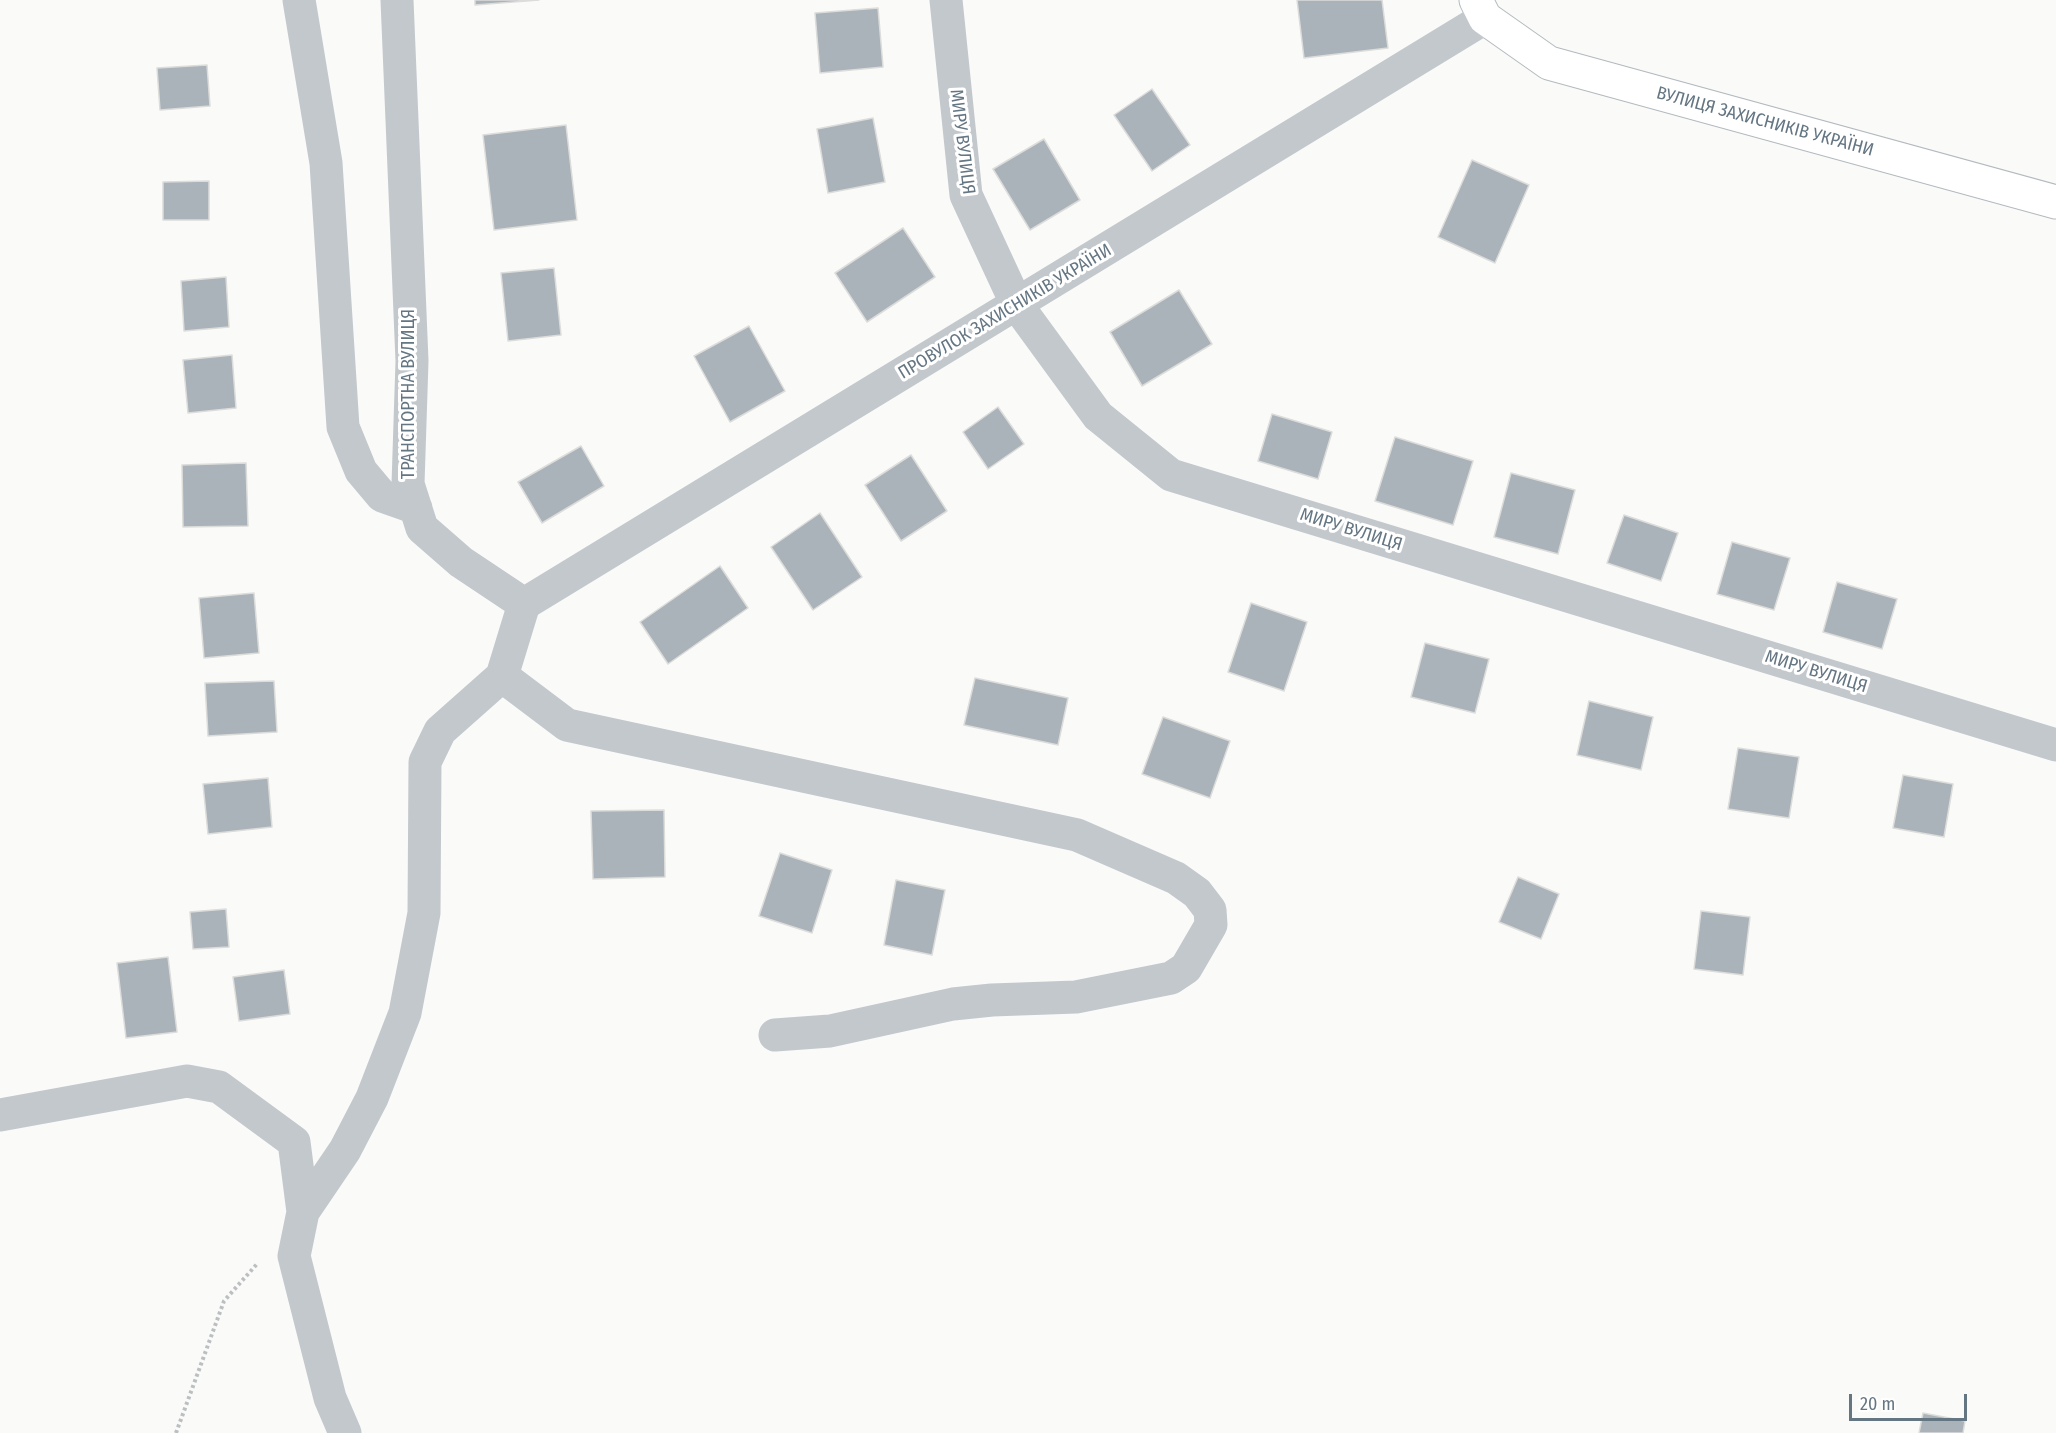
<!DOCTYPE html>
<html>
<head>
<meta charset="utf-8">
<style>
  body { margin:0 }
  #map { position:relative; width:2056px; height:1433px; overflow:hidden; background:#fafaf8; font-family:"Fira Sans Condensed",sans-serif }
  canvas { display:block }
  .scale { position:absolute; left:1849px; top:1394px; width:118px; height:27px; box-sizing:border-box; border:3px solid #657683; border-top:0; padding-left:8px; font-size:18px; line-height:21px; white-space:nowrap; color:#657683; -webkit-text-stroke:4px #fff; paint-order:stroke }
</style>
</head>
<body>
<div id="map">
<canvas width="2056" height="1433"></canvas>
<div class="scale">20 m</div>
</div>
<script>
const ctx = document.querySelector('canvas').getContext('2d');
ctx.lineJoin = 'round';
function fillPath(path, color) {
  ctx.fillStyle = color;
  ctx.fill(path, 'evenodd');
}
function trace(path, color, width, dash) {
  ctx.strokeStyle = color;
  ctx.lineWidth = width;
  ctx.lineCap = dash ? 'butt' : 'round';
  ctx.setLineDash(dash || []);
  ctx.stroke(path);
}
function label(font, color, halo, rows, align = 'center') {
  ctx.font = font + ' "Fira Sans Condensed",sans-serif';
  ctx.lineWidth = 6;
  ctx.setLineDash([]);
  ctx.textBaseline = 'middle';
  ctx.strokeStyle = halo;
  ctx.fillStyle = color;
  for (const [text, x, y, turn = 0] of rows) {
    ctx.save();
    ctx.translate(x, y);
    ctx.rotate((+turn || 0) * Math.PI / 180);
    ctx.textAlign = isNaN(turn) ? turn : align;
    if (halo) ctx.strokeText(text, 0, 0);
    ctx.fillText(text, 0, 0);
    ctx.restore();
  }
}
const building = new Path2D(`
  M475 0H539L475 5Z
  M1297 0H1382L1388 48 1304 58Z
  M878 8 883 67 820 73 815 13Z
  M207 65 210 106 160 110 157 68Z
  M1152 89 1190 145 1152 171 1114 115Z
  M873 118 885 182 828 193 817 129Z
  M566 125 577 220 494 230 483 135Z
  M1044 139 1080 200 1030 230 993 169Z
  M1472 160 1529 185 1495 263 1438 237Z
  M209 181V220H163V182Z
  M903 228 935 277 867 322 835 273Z
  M554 268 561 335 508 341 501 273Z
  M226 277 229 327 184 331 181 281Z
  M1179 290 1212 344 1142 386 1110 332Z
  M749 326 785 391 730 422 694 356Z
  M232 355 236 408 188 413 183 360Z
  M998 407 1024 444 988 469 963 432Z
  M1272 414 1332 432 1318 479 1258 461Z
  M1395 437 1473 461 1453 525 1375 501Z
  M581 446 604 486 542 523 518 482Z
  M911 455 947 511 901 541 865 485Z
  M246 463 248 526 183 527 182 465Z
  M1511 473 1575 490 1558 554 1494 537Z
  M820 513 862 577 813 610 771 547Z
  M1624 515 1678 533 1661 581 1607 563Z
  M1732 542 1790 558 1774 610 1717 594Z
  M720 566 748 608 668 664 640 622Z
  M1837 582 1897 599 1882 649 1823 632Z
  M254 593 259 653 204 658 199 598Z
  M1251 603 1307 622 1284 691 1228 672Z
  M1425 643 1489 659 1475 713 1411 697Z
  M975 678 1068 698 1058 745 964 725Z
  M274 681 277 732 208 736 205 683Z
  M1589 701 1653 717 1641 770 1577 755Z
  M1163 717 1230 741 1210 798 1142 774Z
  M1738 748 1799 757 1789 818 1728 809Z
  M1903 775 1953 784 1944 837 1893 828Z
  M268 778 272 827 208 834 203 784Z
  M664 810 665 877 593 879 591 811Z
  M780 853 832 870 812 933 759 916Z
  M1518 877 1559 894 1541 939 1499 922Z
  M896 880 945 890 932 955 884 945Z
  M226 909 229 947 193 949 190 912Z
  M1701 911 1750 917 1743 975 1694 969Z
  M168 957 177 1032 126 1038 117 963Z
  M284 970 290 1014 239 1021 233 977Z
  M1923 1413 1965 1421 1963 1433H1919Z`);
fillPath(building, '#aab3b9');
trace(building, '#dcdcda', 1.5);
const secondary = new Path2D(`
  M1476 0 1485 18 1549 63 2056 202`);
trace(secondary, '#b3babf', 35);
trace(new Path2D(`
  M176 1433 224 1301 257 1264`), '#bbbfc2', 4, [3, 3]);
trace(new Path2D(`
  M299 0 326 163 343 427 361 471 382 496 416 508
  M397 0 412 361 408 484 422 528 461 562 524 604
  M946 0 966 195 1017 305 1098 416 1171 475 2056 745
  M524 604 1485 18
  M502 676 567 725 1077 835 1176 878 1197 893 1210 910 1211 925 1186 968 1171 978 1076 997 992 1000 953 1004 830 1031 775 1035
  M0 1115 187 1081 219 1087 294 1142 303 1212 294 1256 330 1398 345 1433
  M303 1212 345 1150 372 1098 405 1013 424 913 425 762 440 731 502 676 524 604`), '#c3c8cc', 33);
trace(secondary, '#fff', 33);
label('18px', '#657683', '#fff', [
  ["ВУЛИЦЯ ЗАХИСНИКІВ УКРАЇНИ",1765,122,15],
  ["МИРУ ВУЛИЦЯ",962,142,83],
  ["ПРОВУЛОК ЗАХИСНИКІВ УКРАЇНИ",1005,312,-31],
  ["ТРАНСПОРТНА ВУЛИЦЯ",409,394,-90],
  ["МИРУ ВУЛИЦЯ",1351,530,17],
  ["МИРУ ВУЛИЦЯ",1816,672,17]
]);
</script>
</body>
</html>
